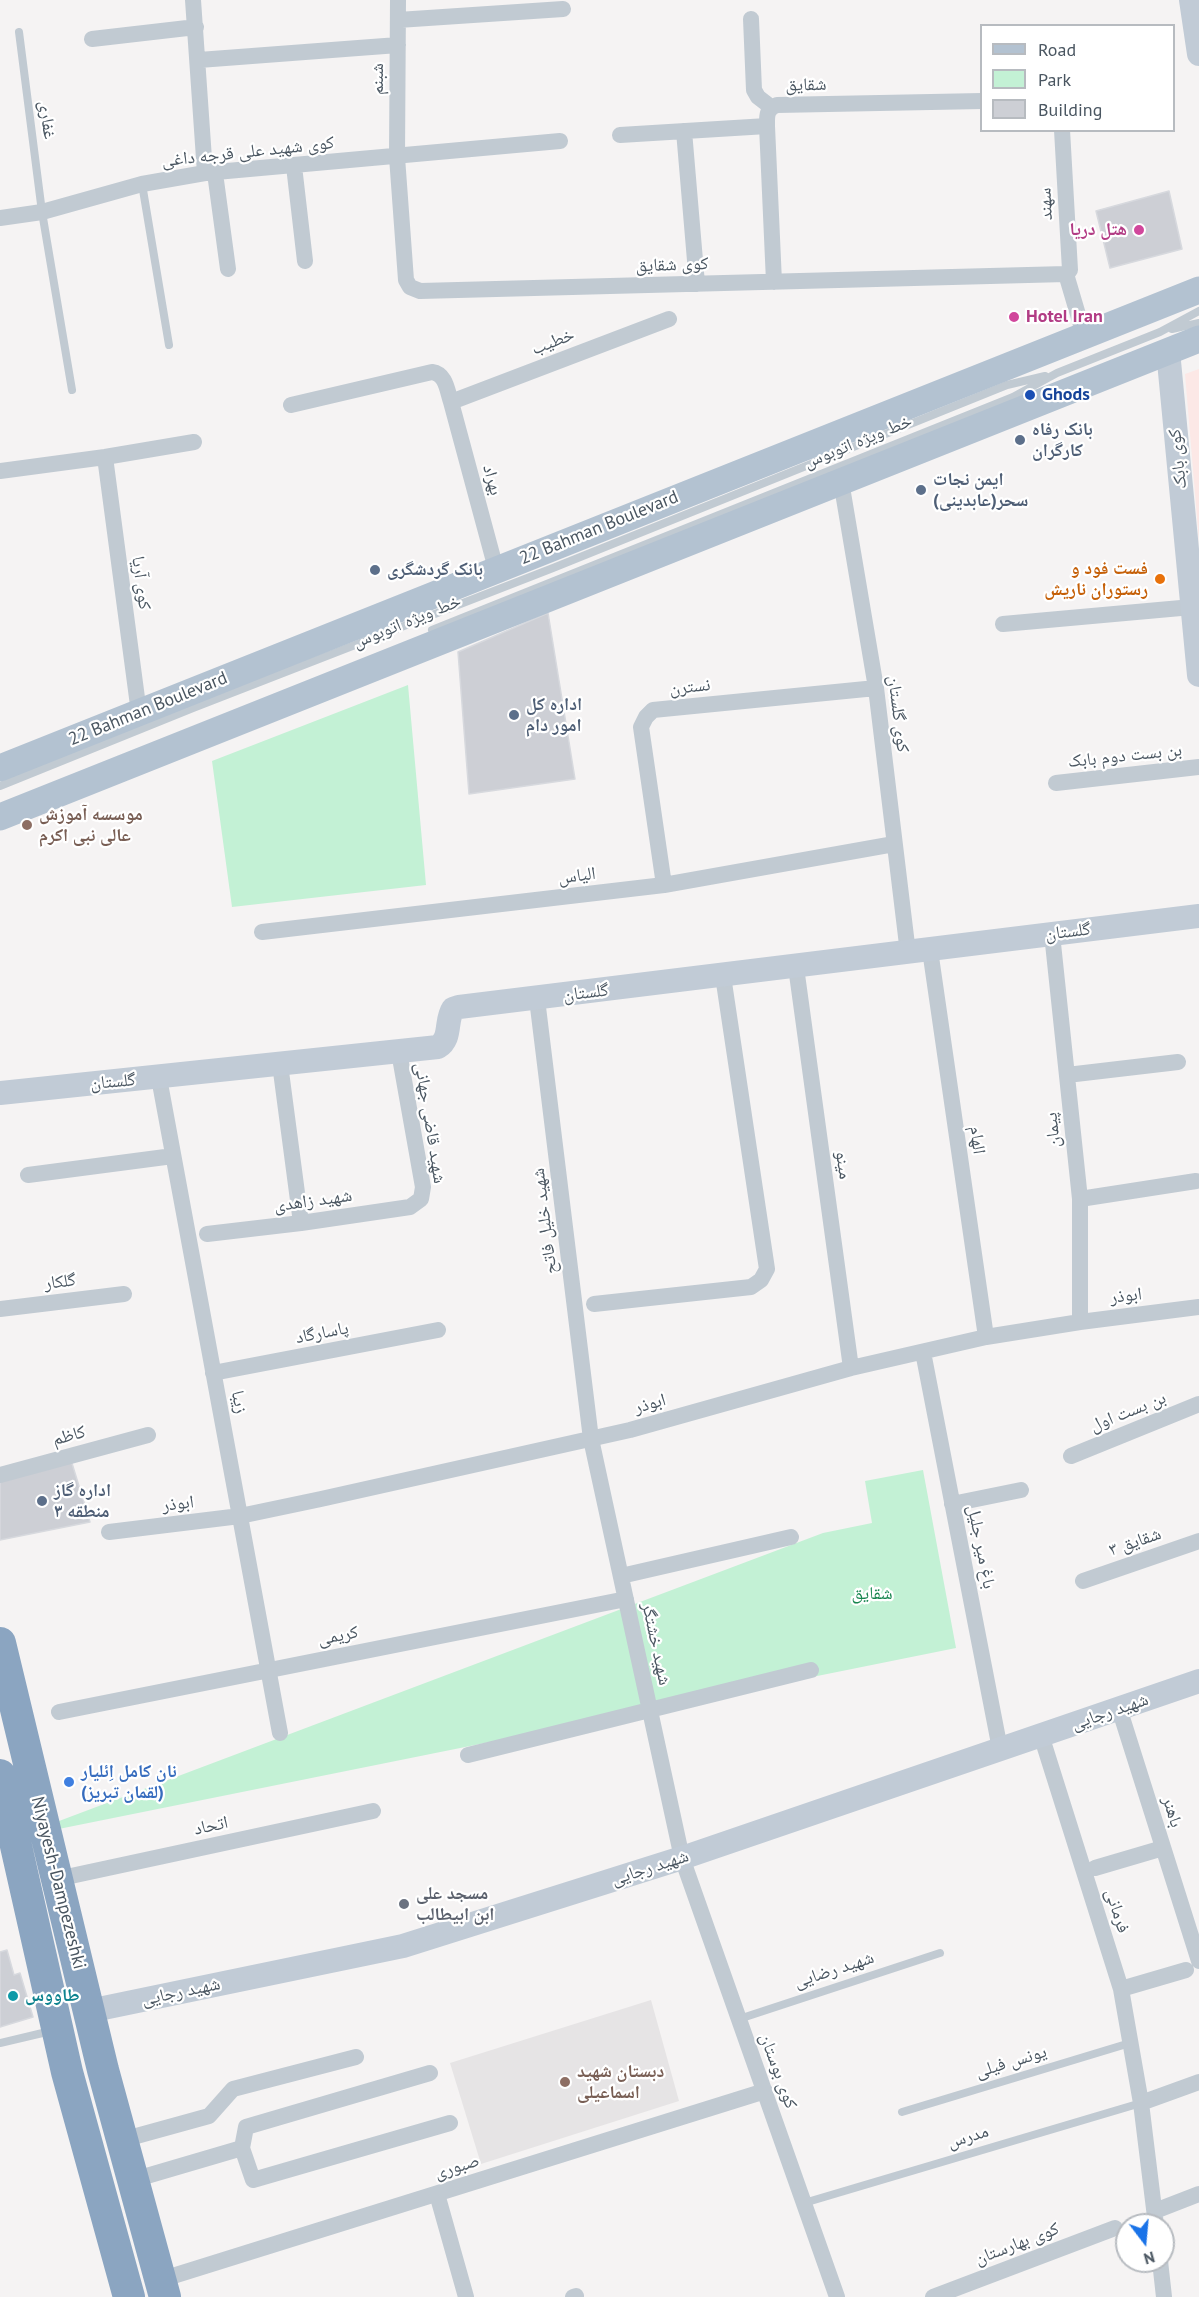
<!DOCTYPE html>
<html>
<head>
<meta charset="utf-8">
<style>
  body { margin:0 }
  #map { position:relative; width:1199px; height:2297px; overflow:hidden; background:#f5f3f3; font-family:"PT Sans",sans-serif }
  canvas { display:block }
  .legend { position:absolute; left:980px; top:24px; width:195px; height:108px; box-sizing:border-box; background:#fff; border:2px solid #b7bbc0; margin:0; padding:8px 10px; list-style:none; font-size:18px; color:#4a5661 }
  .legend li { display:flex; align-items:center; gap:12px; height:30px }
  .legend b { width:30px; border:2px solid #b7bbc0 }
  .north { position:absolute; left:1115px; top:2213px; width:60px; height:60px; box-sizing:border-box; background:#fff; border:2px solid #b7bbc0; border-radius:50%; rotate:164deg; font-size:16px; font-weight:700; line-height:24px; text-align:center; color:#4a5661 }
  .north::after { content:''; display:block; margin:auto; width:21px; height:27px; background:#1a73e8; clip-path:polygon(50% 0,100% 100%,50% 72%,0 100%) }
</style>
</head>
<body>
<div id="map">
<canvas width="1199" height="2297"></canvas>
<ul class="legend">
<li><b style="height:8px;background:#b3c2d1"></b>Road</li>
<li><b style="height:16px;background:#c3f1d5"></b>Park</li>
<li><b style="height:16px;background:#cdcfd5"></b>Building</li>
</ul>
<div class="north">N</div>
</div>
<script>
const ctx = document.querySelector('canvas').getContext('2d');
ctx.lineJoin = 'round';
function fillPath(path, color) {
  ctx.fillStyle = color;
  ctx.fill(path, 'evenodd');
}
function trace(path, color, width, dash) {
  ctx.strokeStyle = color;
  ctx.lineWidth = width;
  ctx.lineCap = dash ? 'butt' : 'round';
  ctx.setLineDash(dash || []);
  ctx.stroke(path);
}
function label(font, color, halo, rows, align = 'center') {
  ctx.font = font + ' "PT Sans","Noto Naskh Arabic",sans-serif';
  ctx.lineWidth = 4.5;
  ctx.setLineDash([]);
  ctx.textBaseline = 'middle';
  ctx.strokeStyle = halo;
  ctx.fillStyle = color;
  for (const [text, x, y, turn = 0] of rows) {
    ctx.save();
    ctx.translate(x, y);
    ctx.rotate((+turn || 0) * Math.PI / 180);
    ctx.textAlign = isNaN(turn) ? turn : align;
    if (halo) ctx.strokeText(text, 0, 0);
    ctx.fillText(text, 0, 0);
    ctx.restore();
  }
}
fillPath(new Path2D(`
  M651 2000 679 2101 481 2164 450 2063Z`), '#e6e4e5');
fillPath(new Path2D(`
  M1199 369V541L1185 374Z`), '#fce8e6');
fillPath(new Path2D(`
  M408 685 426 885 232 907 212 761Z
  M923 1470 956 1648 14 1838 823 1533 872 1523 865 1481Z`), '#c3f1d5');
const building = new Path2D(`
  M1169 191 1182 249 1110 268 1096 211Z
  M548 613 575 779 469 794 458 652Z
  M71 1460 90 1522 0 1540V1479Z
  M7 1950 14 1975 20 1973 33 2017 0 2027V1952Z`);
fillPath(building, '#cdcfd5');
trace(building, '#d7d9de', 1.5);
trace(new Path2D(`
  M19 32 42 212 72 390
  M142 184 169 345
  M1172 329 1199 323
  M432 630 1013 397 1057 373 1160 332 1199 311
  M0 786 193 708 553 568 1007 385 1045 376
  M739 2019 940 1953
  M0 2043 51 2031
  M902 2112 1130 2043
  M804 2203 1141 2103`), '#c1cad2', 8);
trace(new Path2D(`
  M193 0 205 173
  M398 0 397 157 406 280 410 287 420 291 1066 274
  M751 19 754 90 758 97 771 107
  M398 20 563 9
  M92 39 196 27
  M199 60 398 45
  M1062 130 1070 270 1066 274
  M684 131 697 284
  M620 135 767 126
  M294 166 305 261
  M215 173 228 269
  M0 218 42 212 142 184 205 173 560 141
  M1066 274 1084 335
  M774 282 767 126C767 116 766 109 777 105L982 101
  M451 402 669 319
  M291 405 432 372C446 374 447 390 451 402L496 569
  M105 457 139 713
  M0 471 105 457 194 442
  M841 481 876 688 908 953
  M1003 624 1192 607
  M1056 783 1199 767
  M664 885 641 727 646 717 653 710 876 688
  M262 932 664 885 894 844
  M1052 934 1080 1199V1322
  M930 950 986 1337
  M796 967 851 1368
  M537 999 591 1439 682 1858 837 2297
  M280 1064 301 1223
  M1067 1075 1178 1062
  M159 1078 280 1733
  M28 1175 173 1156
  M1080 1199 1196 1181
  M207 1234 301 1223 410 1207 421 1199 423 1187 399 1052
  M594 1304 751 1287 761 1280 767 1269 723 976
  M0 1309 124 1294
  M923 1352 1000 1749
  M213 1373 438 1330
  M1071 1456 1199 1404
  M0 1475 148 1435
  M952 1504 1021 1490
  M109 1532 240 1516 321 1499 630 1430 851 1368 986 1337 1080 1322 1199 1307
  M621 1576 791 1537
  M1083 1581 1199 1541
  M1119 1708 1199 1961
  M59 1712 626 1599
  M1041 1735 1121 1989 1141 2103 1156 2225
  M468 1755 811 1670
  M1095 1868 1163 1848
  M57 1879 373 1811
  M1121 1989 1186 1970
  M1141 2103 1199 2082
  M122 2140 209 2116 233 2089 356 2057
  M242 2148 253 2180 450 2123
  M133 2180 242 2148 246 2127 430 2073
  M437 2194 466 2297
  M1155 2211 1199 2194
  M1160 2261 1164 2297
  M160 2280 765 2091
  M573 2297 576 2296
  M933 2297 1115 2228`), '#c1cad2', 16);
trace(new Path2D(`
  M1191 0 1199 54
  M1168 351 1199 675
  M0 1093 438 1047C452 1038 445 1021 453 1009L459 1007 1199 916
  M89 2011 403 1946 682 1858 1199 1681`), '#c1cbd6', 24);
trace(new Path2D(`
  M0 768 1199 290
  M0 817 1199 339`), '#b3c2d1', 27);
trace(new Path2D(`
  M0 1643 103 2070 165 2297
  M0 1775 67 2072 129 2297`), '#8ba5c1', 32);
for (const [x, y, r, color] of [
  [1139,230,6,"#d1479c"],
  [1014,317,6,"#d1479c"],
  [1030,395,6,"#1a4fb4"],
  [1020,440,6,"#5c6f8a"],
  [921,490,6,"#5c6f8a"],
  [375,570,6,"#5c6f8a"],
  [1160,579,6,"#e8710a"],
  [514,715,6,"#5c6f8a"],
  [27,825,6,"#8d6e63"],
  [42,1501,6,"#5c6f8a"],
  [69,1782,6,"#3f7fe0"],
  [404,1904,6,"#6b7280"],
  [13,1996,6,"#0f9aa8"],
  [565,2082,6,"#8d6e63"]
]) {
  const dot = new Path2D();
  dot.arc(x, y, r, 0, 2 * Math.PI);
  ctx.fillStyle = color;
  ctx.fill(dot);
  trace(dot, '#fff', 2);
}
label('18px', '#4a5661', '#fff', [
  ["شبنم",378,79,-90],
  ["شقایق",806,85,-1],
  ["غفاری",47,120,83],
  ["کوی شهید علی قرجه داغی",248,152,-6],
  ["سهند",1046,204,-93],
  ["کوی شقایق",672,265,-2],
  ["خطیب",553,342,-21],
  ["خط ویژه اتوبوس",858,442,-22],
  ["کوی بابک",1178,459,-96],
  ["بهراد",492,480,75],
  ["22 Bahman Boulevard",599,528,-22],
  ["کوی آریا",141,583,82],
  ["خط ویژه اتوبوس",407,622,-22],
  ["نسترن",690,687,-6],
  ["22 Bahman Boulevard",148,709,-22],
  ["کوی گلستان",898,714,83],
  ["بن بست دوم بابک",1125,756,-6],
  ["الیاس",577,876,-7],
  ["گلستان",1068,932,-7],
  ["گلستان",586,993,-7],
  ["گلستان",113,1082,-5],
  ["شهید قاضی جهانی",430,1123,81],
  ["پیمان",1053,1130,-96],
  ["الهام",977,1140,82],
  ["مینو",843,1165,82],
  ["شهید زاهدی",313,1201,-8],
  ["شهید خلیل فاتح",545,1221,-97],
  ["گلکار",60,1282,-7],
  ["ابوذر",1126,1296,-7],
  ["پاسارگاد",322,1333,-11],
  ["زیبا",239,1402,79],
  ["ابوذر",650,1404,-16],
  ["بن بست اول",1128,1412,-22],
  ["کاظم",69,1436,-15],
  ["ابوذر",178,1504,-7],
  ["شقایق ۳",1135,1542,-19],
  ["باغ میر جلیل",981,1547,79],
  ["کریمی",338,1636,-11],
  ["شهید خشتگر",656,1644,78],
  ["شهید رجایی",1110,1712,-19],
  ["باهنر",1172,1812,73],
  ["اتحاد",211,1826,-12],
  ["شهید رجایی",650,1868,-18],
  ["Niyayesh-Dampezeshki",58,1883,76],
  ["فرمانی",1117,1911,73],
  ["شهید رضایی",834,1970,-18],
  ["شهید رجایی",181,1992,-12],
  ["یونس فیلی",1011,2062,-17],
  ["کوی بوستان",778,2071,70],
  ["مدرس",968,2137,-17],
  ["صبوری",457,2167,-17],
  ["کوی بهارستان",1017,2244,-21]
]);
label('bold 18px', '#b23c85', '#fff', [
  ["هتل دریا",1127,230],
  ["Hotel Iran",1026,317,"left"]
], 'right');
label('bold 18px', '#164399', '#fff', [
  ["Ghods",1042,395]
], 'left');
label('bold 18px', '#4e5e75', '#fff', [
  ["بانک رفاه",1032,430],
  ["کارگران",1032,451],
  ["ایمن نجات",933,480],
  ["سحر(عابدینی)",933,501],
  ["بانک گردشگری",387,570],
  ["اداره کل",526,705],
  ["امور دام",526,726],
  ["اداره گاز",54,1491],
  ["منطقه ۳",54,1512]
], 'left');
label('bold 18px', '#c56008', '#fff', [
  ["فست فود و",1148,569],
  ["رستوران ناریش",1148,590]
], 'right');
label('bold 18px', '#785e54', '#fff', [
  ["موسسه آموزش",39,815],
  ["عالی نبی اکرم",39,836],
  ["دبستان شهید",577,2072],
  ["اسماعیلی",577,2093]
], 'left');
label('18px', '#17864f', '#fff', [
  ["شقایق",872,1594]
]);
label('bold 18px', '#366cbe', '#fff', [
  ["نان کامل اِئلیار",81,1772],
  ["(لقمان تبریز)",81,1793]
], 'left');
label('bold 18px', '#5b616d', '#fff', [
  ["مسجد علی",416,1894],
  ["ابن ابیطالب",416,1915]
], 'left');
label('bold 18px', '#0d838f', '#fff', [
  ["طاووس",25,1996]
], 'left');
</script>
</body>
</html>
